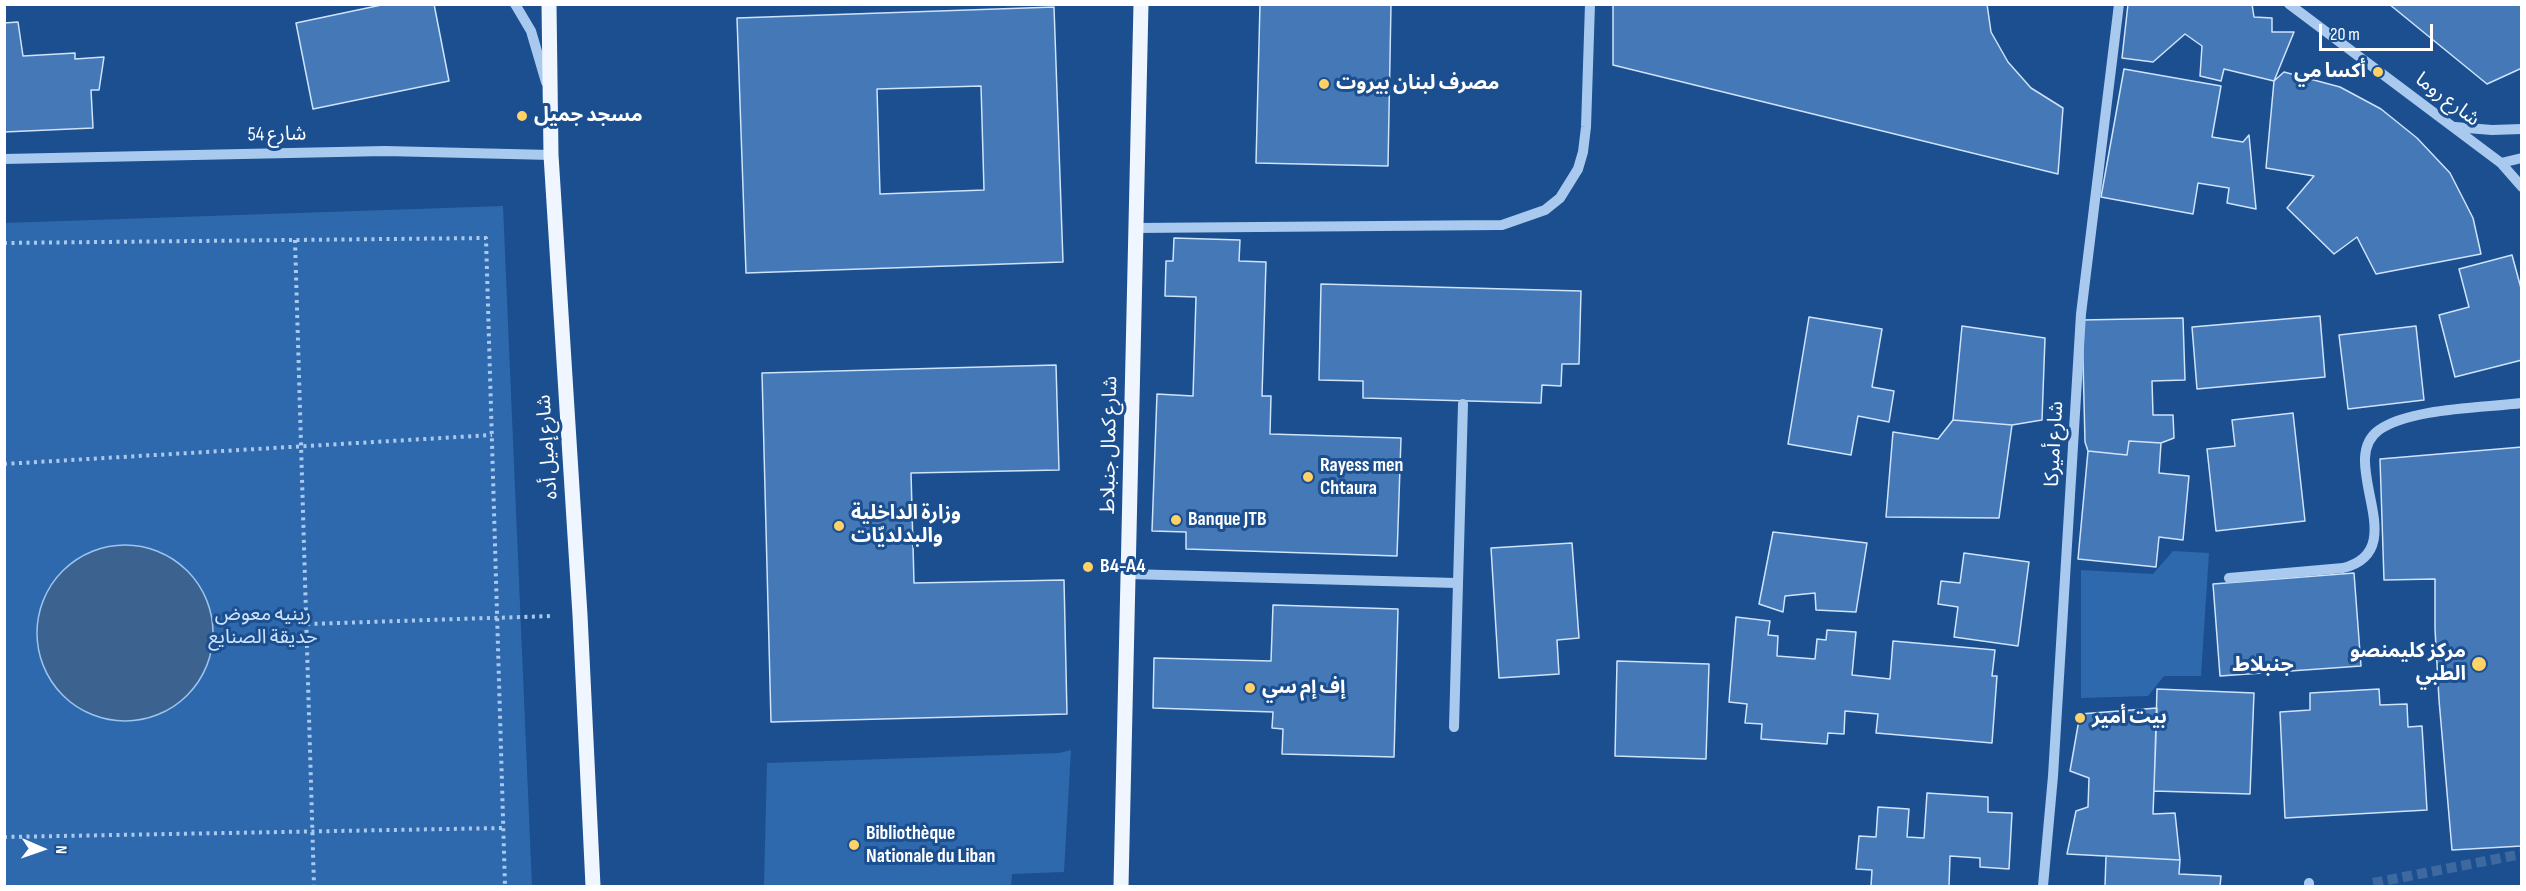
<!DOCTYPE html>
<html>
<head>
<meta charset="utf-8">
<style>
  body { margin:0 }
  #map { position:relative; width:2526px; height:891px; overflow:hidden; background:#1b4f8f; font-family:"Sofia Sans Condensed",sans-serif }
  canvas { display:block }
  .frame { position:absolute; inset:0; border:6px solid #fff; pointer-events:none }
  .north { position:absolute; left:12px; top:819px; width:60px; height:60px; -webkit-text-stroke:4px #1b4f8f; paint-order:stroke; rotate:92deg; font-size:16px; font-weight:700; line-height:24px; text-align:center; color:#fff }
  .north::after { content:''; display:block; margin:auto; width:21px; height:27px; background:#fff; clip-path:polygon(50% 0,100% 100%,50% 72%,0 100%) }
  .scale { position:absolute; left:2319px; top:24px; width:114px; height:27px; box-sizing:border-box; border:3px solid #fff; border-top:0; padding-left:8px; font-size:18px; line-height:21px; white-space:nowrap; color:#fff; -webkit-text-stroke:4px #1b4f8f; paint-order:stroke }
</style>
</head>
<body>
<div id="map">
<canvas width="2526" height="891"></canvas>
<div class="frame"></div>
<div class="north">N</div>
<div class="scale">20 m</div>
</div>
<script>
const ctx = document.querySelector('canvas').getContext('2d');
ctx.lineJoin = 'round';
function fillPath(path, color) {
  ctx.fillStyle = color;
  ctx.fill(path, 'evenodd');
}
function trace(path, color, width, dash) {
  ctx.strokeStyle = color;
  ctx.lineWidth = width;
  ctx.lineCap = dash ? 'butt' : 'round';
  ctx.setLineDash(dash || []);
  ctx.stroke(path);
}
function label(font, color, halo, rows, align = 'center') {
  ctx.font = font + ' "Sofia Sans Condensed","Noto Sans Arabic",sans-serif';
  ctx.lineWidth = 6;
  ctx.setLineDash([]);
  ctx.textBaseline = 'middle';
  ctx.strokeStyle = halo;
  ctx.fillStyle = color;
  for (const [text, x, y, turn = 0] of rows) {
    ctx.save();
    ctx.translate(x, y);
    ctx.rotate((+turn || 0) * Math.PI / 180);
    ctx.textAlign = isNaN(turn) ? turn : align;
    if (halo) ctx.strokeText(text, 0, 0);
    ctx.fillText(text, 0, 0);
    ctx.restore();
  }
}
fillPath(new Path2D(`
  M503 206 532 886H5L4 223Z
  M2173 551 2209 553 2201 676H2164L2148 696 2081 698V570L2153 574Z
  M1071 750 1064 872 1012 874 1011 886H764L767 763 1059 753Z`), '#2e69ad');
const water = new Path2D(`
  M37 633a88 88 0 1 1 176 0a88 88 0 1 1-176 0Z`);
fillPath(water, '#3c6290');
trace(water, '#9cc4f0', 1.5);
const building = new Path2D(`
  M386 4H434L449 81 313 109 296 23Z
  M1260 4H1391L1388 166 1256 163Z
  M1613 4H1987L1991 32 2008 62 2031 88 2063 108 2058 174 1613 65Z
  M2128 4H2252L2254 17 2272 18V32H2294L2274 81 2224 69 2221 81 2200 76 2202 46 2185 34 2153 62 2122 58Z
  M2389 4H2522V68L2487 84Z
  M1054 7 1063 262 746 273 737 18ZM981 86 984 190 880 194 877 89Z
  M18 22 23 56 75 53V59L104 57 99 90H91L93 128 4 132V23Z
  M2124 69 2221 86 2212 137 2243 142 2249 135 2256 209 2227 203 2229 188 2198 183 2193 214 2101 197Z
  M2284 72 2340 87 2381 109 2417 138 2450 173 2473 218 2481 254 2376 274 2357 237 2334 254 2287 208 2314 176 2266 168 2274 81Z
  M1174 238 1240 240 1239 261 1266 262 1262 396H1271L1270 434 1401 438 1397 556 1186 549V532L1152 531 1157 394 1193 396 1196 297 1165 296 1166 261H1173Z
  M2512 255 2522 292V360L2455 377 2439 315 2469 307 2459 269Z
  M1321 284 1581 291 1579 364H1562L1561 386 1542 385 1541 403 1363 398V381L1319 380Z
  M2320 316 2325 377 2197 389 2192 327Z
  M1809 317 1882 329 1872 387 1894 391 1889 422 1858 416 1851 455 1788 444Z
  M2183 318 2185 380 2152 381 2153 415H2173L2174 438 2161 443 2129 441 2127 455 2088 451 2085 442 2082 320Z
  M1962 326 2045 338 2042 420 2012 425 1953 420Z
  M2416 326 2424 400 2348 409 2339 335Z
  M1056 365 1059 470 911 473 914 583 1064 580 1067 714 771 722 762 373Z
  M2293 413 2305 521 2216 531 2207 449 2235 446 2232 420Z
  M1953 420 2012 425 1999 518 1886 517 1893 432 1938 439Z
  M2129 441 2161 443 2159 473 2189 476 2183 540 2159 537 2156 567 2078 559 2088 451 2127 455Z
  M2522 447V846L2452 850 2439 700 2435 629V579L2384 580 2380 459Z
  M1773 532 1867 543 1856 612 1816 610 1815 593 1785 596 1783 612 1759 604Z
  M1572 543 1579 638 1557 640 1559 674 1499 678 1491 548Z
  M1964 553 2029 562 2018 646 1954 637 1958 607 1938 604 1941 581 1960 583Z
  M2354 573 2361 666 2220 676 2213 584Z
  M1273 605 1398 609 1394 757 1282 754 1283 729 1272 728 1273 712 1153 708 1154 658 1271 661Z
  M1736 617 1770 621 1768 635 1778 636 1777 656 1815 659 1817 639 1826 640 1827 630 1856 632 1852 675 1890 679 1893 641 1995 650 1992 676H1997L1992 743 1876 733 1878 714 1845 711 1844 734 1828 733 1827 744 1761 739 1762 724 1745 723 1747 704 1729 702Z
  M1617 661 1709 664 1706 759 1615 756Z
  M2157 689 2254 693 2250 794 2154 791Z
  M2379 689 2380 705 2407 704 2408 727 2422 726 2427 810 2285 818 2280 712 2310 710V693Z
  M2157 708 2153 814 2175 813 2180 860 2067 854 2076 811 2088 807 2089 778 2070 771 2080 714Z
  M1927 793 1988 797V812L2012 813 2009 869 1980 867V858L1950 856 1949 886H1871L1872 870 1856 869 1859 836 1876 837 1878 807 1909 809 1907 837 1924 838Z
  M2106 856 2180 860 2179 874 2221 876 2220 886H2105Z`);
fillPath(building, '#4478b7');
trace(building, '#cfe3fa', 1.5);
trace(new Path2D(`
  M2373 883 2522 854`), '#3d69a0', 10, [10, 5]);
trace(new Path2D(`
  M295 240 314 886
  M4 243 486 238 505 886
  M4 464 492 435
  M307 624 552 616
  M4 837 503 828`), '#a9c9ee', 4, [3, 4.5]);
trace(new Path2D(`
  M515 4 531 31 546 82
  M2289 4 2501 163 2522 187
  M2455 127 2492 130 2522 129
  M4 159 385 151 551 155
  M2501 163 2522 158
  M1136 228 1502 225 1545 210 1560 198 1578 169 1583 152 1586 127 1590 4
  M1128 574 1456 583
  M2229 578 2343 568C2415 550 2335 461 2379 430 2410 408 2482 408 2522 403
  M1454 727 1463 404
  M2309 883V886
  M2043 886 2053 776 2081 314 2119 4`), '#a9c9ee', 10);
trace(new Path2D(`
  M549 4 551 155 580 615 593 886
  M1121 886 1141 4`), '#f0f6ff', 15);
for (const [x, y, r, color] of [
  [2378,72,6,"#ffd166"],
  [1324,84,6,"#ffd166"],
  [522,116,6,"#ffd166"],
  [1308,477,6,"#ffd166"],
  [1176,520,6,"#ffd166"],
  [839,526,6,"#ffd166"],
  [1088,567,6,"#ffd166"],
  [2479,664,8,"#ffd166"],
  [1250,688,6,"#ffd166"],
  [2080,718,6,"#ffd166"],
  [854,845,6,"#ffd166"]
]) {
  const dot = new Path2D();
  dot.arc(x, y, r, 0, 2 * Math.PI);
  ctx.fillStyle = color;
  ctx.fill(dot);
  trace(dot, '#1b4f8f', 2);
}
label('bold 20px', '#fff', '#1b4f8f', [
  ["أكسا مي",2366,72,"right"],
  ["مصرف لبنان بيروت",1336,84],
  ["مسجد جميل",534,116],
  ["Rayess men",1320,466],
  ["Chtaura",1320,489],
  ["وزارة الداخلية",851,514],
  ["والبدلديّات",851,537],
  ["Banque JTB",1188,520],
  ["B4-A4",1100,567],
  ["مركز كليمنصو",2466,652,"right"],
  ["الطبي",2466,675,"right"],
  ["إف إم سي",1262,688],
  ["بيت أمير",2092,718],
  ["Bibliothèque",866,834],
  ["Nationale du Liban",866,857]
], 'left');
label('20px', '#fff', '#1b4f8f', [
  ["شارع روما",2447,100,37],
  ["شارع 54",277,135,-1],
  ["شارع أميركا",2055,444,-87],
  ["شارع كمال جنبلاط",1110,445,-89],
  ["شارع إميل أده",548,447,-94]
]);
label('20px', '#cfe3fa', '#1b4f8f', [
  ["رينيه معوض",263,615],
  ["حديقة الصنايع",263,638]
]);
label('bold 21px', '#fff', '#1b4f8f', [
  ["جنبلاط",2263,666]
]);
</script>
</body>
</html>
